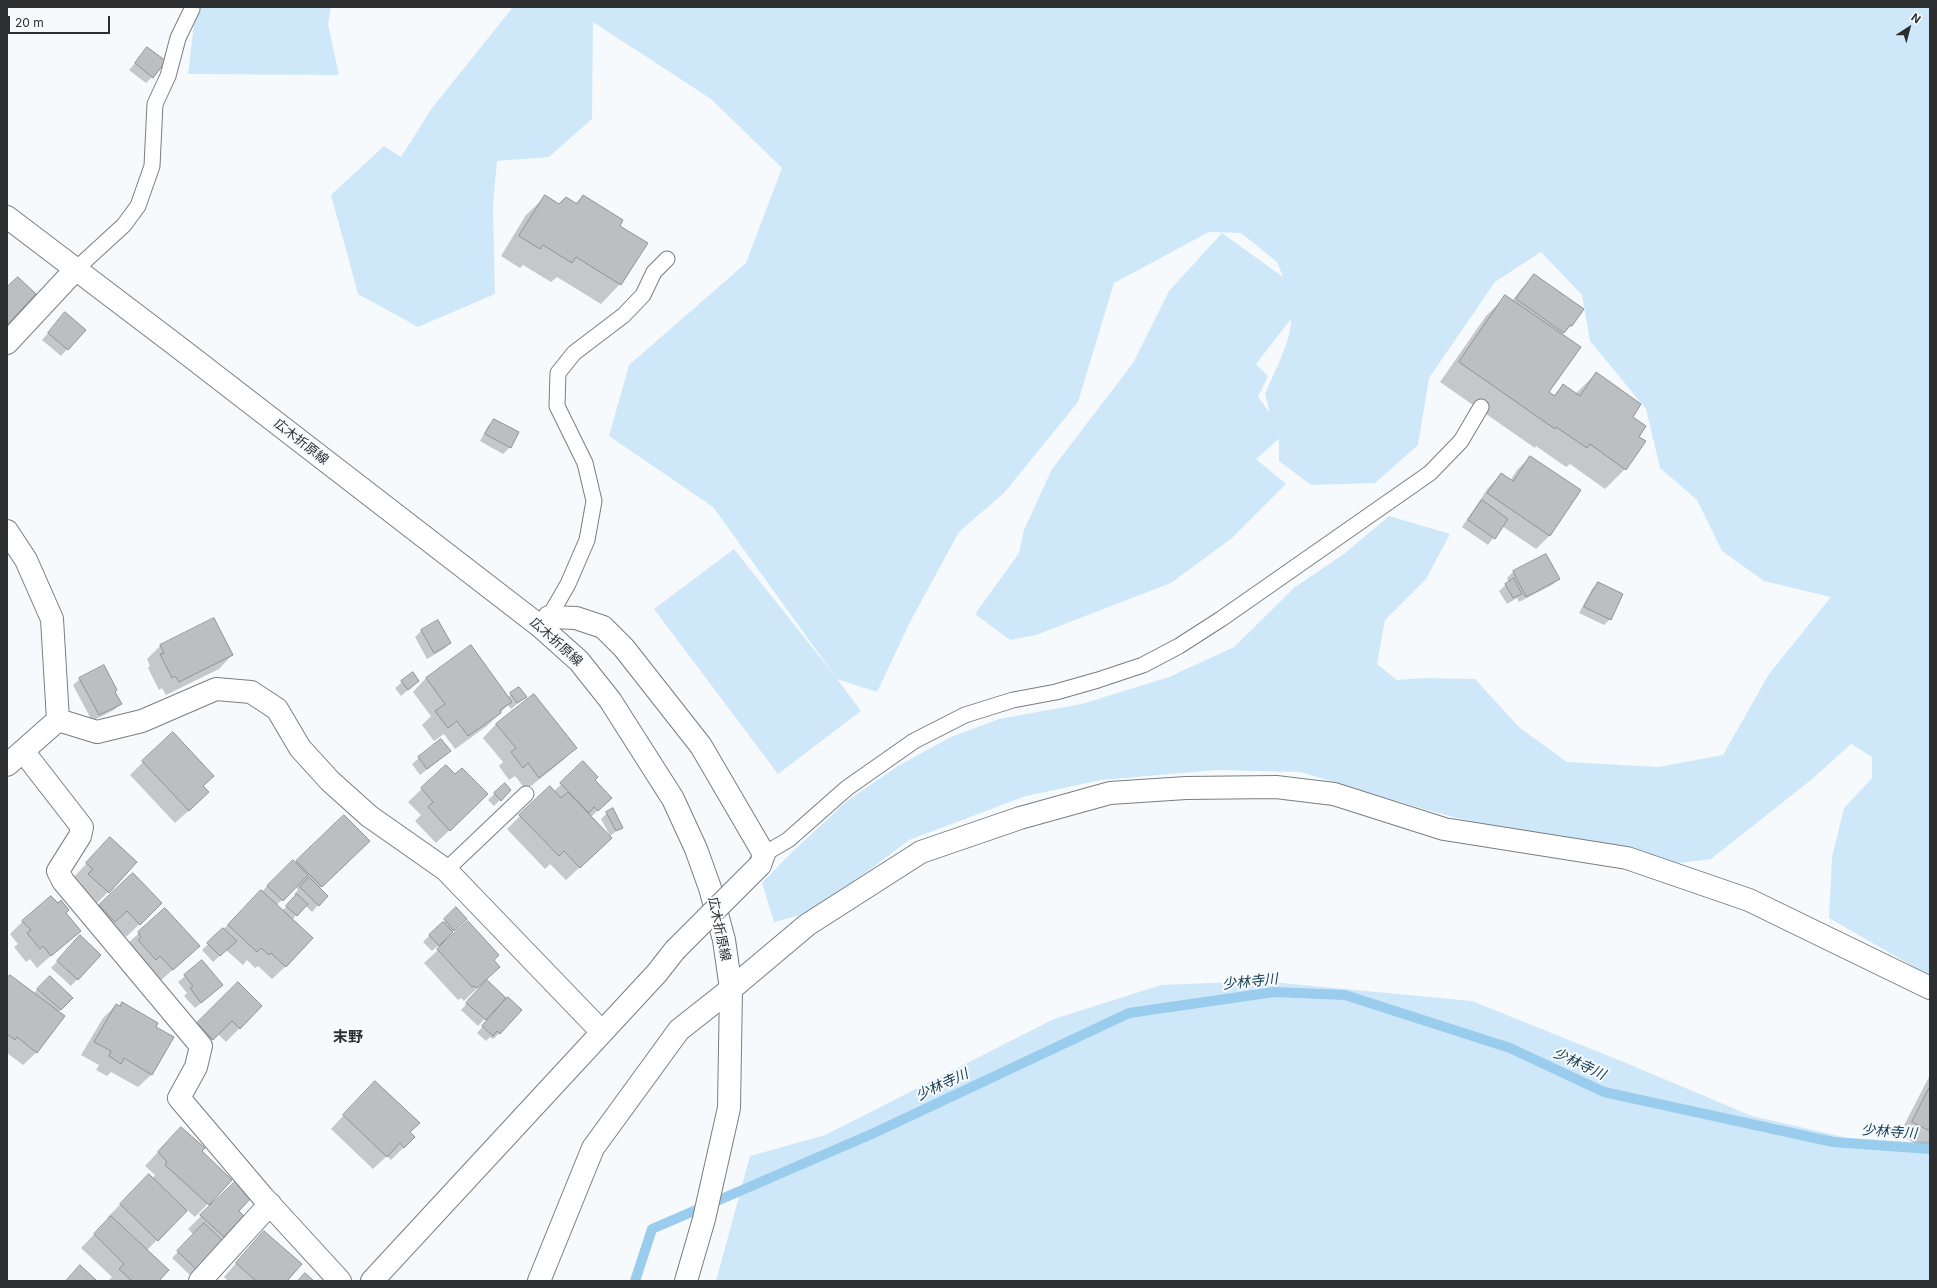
<!DOCTYPE html>
<html>
<head>
<meta charset="utf-8">
<style>
  body { margin:0 }
  #map { position:relative; width:1937px; height:1288px; overflow:hidden; background:#f6fafd; font-family:Inter,sans-serif }
  canvas { display:block }
  .frame { position:absolute; inset:0; border:8px solid #2c2e2f; pointer-events:none }
  .north { position:absolute; left:1889px; top:8px; width:40px; height:40px; -webkit-text-stroke:3px #f6fafd; paint-order:stroke; rotate:36deg; font-size:11px; font-weight:700; line-height:16px; text-align:center; color:#2c2e2f }
  .north::after { content:''; display:block; margin:auto; width:14px; height:18px; background:#2c2e2f; clip-path:polygon(50% 0,100% 100%,50% 72%,0 100%) }
  .scale { position:absolute; left:8px; top:16px; width:102px; height:18px; box-sizing:border-box; border:2px solid #2c2e2f; border-top:0; padding-left:5px; font-size:12px; line-height:14px; white-space:nowrap; color:#2c2e2f; -webkit-text-stroke:3px #f6fafd; paint-order:stroke }
</style>
</head>
<body>
<div id="map">
<canvas width="1937" height="1288"></canvas>
<div class="frame"></div>
<div class="north">N</div>
<div class="scale">20 m</div>
</div>
<script>
const ctx = document.querySelector('canvas').getContext('2d');
ctx.lineJoin = 'round';
function fillPath(path, color) {
  ctx.fillStyle = color;
  ctx.fill(path, 'evenodd');
}
function trace(path, color, width, dash) {
  ctx.strokeStyle = color;
  ctx.lineWidth = width;
  ctx.lineCap = dash ? 'butt' : 'round';
  ctx.setLineDash(dash || []);
  ctx.stroke(path);
}
function label(font, color, halo, rows, align = 'center') {
  ctx.font = font + ' Inter,"Noto Sans JP",sans-serif';
  ctx.lineWidth = 4;
  ctx.setLineDash([]);
  ctx.textBaseline = 'middle';
  ctx.strokeStyle = halo;
  ctx.fillStyle = color;
  for (const [text, x, y, turn = 0] of rows) {
    ctx.save();
    ctx.translate(x, y);
    ctx.rotate((+turn || 0) * Math.PI / 180);
    ctx.textAlign = isNaN(turn) ? turn : align;
    if (halo) ctx.strokeText(text, 0, 0);
    ctx.fillText(text, 0, 0);
    ctx.restore();
  }
}
fillPath(new Path2D(`
  M196 7H331L328 24 339 75 188 74Z
  M513 7H1930V976L1829 918 1832 857 1844 808 1872 778V757L1851 744 1811 780 1711 859 1672 864 1532 837 1434 812 1300 772 1217 770 1101 780 1026 796 909 840 863 875 804 914 774 922 762 883 791 853 847 801 898 766 951 737 999 719 1082 704 1169 677 1234 647 1295 587 1344 554 1389 516 1450 534 1426 579 1385 620 1377 664 1397 680 1423 678 1475 679 1520 728 1567 762 1658 767 1723 755 1769 674 1831 597 1764 581 1722 551 1697 500 1660 468 1646 409 1590 341 1582 295 1541 252 1495 282 1429 378 1418 445 1375 483 1311 485 1279 461V439L1256 459 1286 484 1232 538 1171 583 1036 635 1010 640 975 614 1019 553 1024 530 1052 469 1133 363 1169 291 1222 233 1283 277 1277 262 1241 233 1209 232 1114 283 1078 402 1004 493 959 532 911 620 877 692 837 679 861 711 778 774 654 609 734 549 835 676 713 507 609 436 629 365 746 263 782 168 711 99 593 22 592 119 549 157 497 161 493 205 495 294 418 327 358 294 331 195 384 146 401 157 432 108ZM1291 319C1292 339 1273 375 1265 394L1270 413 1258 397 1268 376 1256 364Z
  M1260 981 1472 1001 1626 1063 1752 1116 1848 1138 1910 1142 1930 1141V1281H716L750 1156 825 1135 1054 1019 1161 985Z`), '#cfe8f9');
fillPath(new Path2D(`
  M147 49 152 77 146 83 129 70Z
  M546 196 559 205 575 204 583 196 619 226 620 284 601 304 557 277 551 282 523 265 520 268 501 256 526 215Z
  M1534 276 1582 309 1571 326 1562 335 1548 392 1553 396 1563 386 1575 394 1596 374 1631 417 1637 437 1644 442 1625 469 1605 489 1570 464 1566 467 1536 446 1535 448 1440 382 1486 316 1506 296 1512 301 1521 289Z
  M59 320 84 330 61 356 42 340Z
  M494 420 518 432 510 447 503 454 480 441 488 426Z
  M1530 457 1580 491 1549 536 1536 549 1502 526 1488 545 1462 527 1488 488 1501 475 1510 481 1517 470Z
  M1546 555 1559 579 1552 585 1519 602 1517 598 1507 604 1499 591 1509 582 1507 578 1513 572Z
  M1598 583 1610 619 1604 625 1579 613 1592 589Z
  M213 620 232 655 219 669 166 695 162 688 159 690 148 668 150 666 147 659 160 646Z
  M422 630 450 643 444 649 427 659 415 637Z
  M412 674 418 681 401 696 395 688Z
  M426 678 508 697 511 694 525 697 511 709 508 705 487 726 455 749 444 734 434 741 422 725 431 716 413 692Z
  M80 679 114 692 121 703 114 710 92 721 73 685Z
  M496 724 575 748 562 761 526 790 515 776 509 780 499 766 503 762 483 738Z
  M440 740 443 757 420 775 412 764Z
  M143 762 202 786 195 805 175 823 130 775Z
  M583 763 594 780 611 798 591 817 610 836 601 819 607 813 621 827 609 837 597 851 566 880 550 864 545 869 507 829 520 816 553 792Z
  M446 766 473 808 436 843 415 821 421 815 408 802Z
  M505 784 510 790 494 806 488 800Z
  M344 816 355 854 319 889 327 896 318 905 312 912 305 905 292 920 286 966 272 979 258 966 255 968 247 960 243 965 226 950 213 962 202 950 293 861 295 863ZM295 886 298 890 294 894 296 896 282 911 276 906Z
  M110 838 108 892 95 905 76 888 81 883 74 877Z
  M133 874 148 916 126 937 113 924 87 919Z
  M456 909 466 919 432 951 423 942Z
  M65 913 79 931 37 968 30 959 26 962 14 947 18 944 10 934 23 921Z
  M468 922 492 960 499 967 464 1001 461 998 458 1000 424 963Z
  M139 933 185 959 159 982 125 946Z
  M74 943 100 955 71 986 51 968Z
  M202 962 215 991 195 1008 184 996 187 993 178 982Z
  M50 977 72 998 58 1012 37 1052 23 1065 7 1053V979L33 994Z
  M238 983 261 1006 226 1042 218 1034 199 1052 184 1037Z
  M480 988 504 998 478 1026 461 1010Z
  M122 1003 154 1028 152 1074 138 1087 111 1072 107 1076 96 1070 99 1065 81 1055 103 1018 116 1005 119 1007Z
  M501 1005 500 1033 493 1039 490 1037 486 1041 477 1033Z
  M1930 1075V1151L1899 1135Z
  M362 1095 409 1133 404 1147 391 1160 387 1156 373 1169 331 1129Z
  M168 1141 200 1151 231 1180 195 1217 187 1210 147 1250 157 1281H108L112 1277 81 1248 109 1219 107 1218 149 1175 152 1179 155 1175 145 1166Z
  M237 1211 243 1216 190 1275 172 1258 194 1235 188 1229 201 1216Z
  M251 1246 286 1281H228L224 1277Z`), '#0003');
trace(new Path2D(`
  M635 1281 652 1229 874 1133 1129 1013 1274 992 1345 995 1510 1048 1604 1092 1833 1142 1930 1149`), '#9acced', 10);
const building = new Path2D(`
  M147 47 166 61 153 78 135 63Z
  M545 195 559 204 566 197 577 204 583 195 623 220 620 226 648 243 621 285 576 257 572 263 543 245 540 249 519 236Z
  M1534 274 1584 309 1572 326 1570 325 1564 333 1516 299Z
  M18 277 36 294 7 325V287Z
  M1505 295 1581 347 1549 392 1555 396 1563 384 1580 396 1596 372 1641 404 1633 417 1646 426 1639 437 1646 441 1626 470 1590 444 1587 448 1556 427 1555 429 1459 362Z
  M65 312 86 330 68 350 48 333Z
  M494 419 519 432 511 448 485 434Z
  M1530 456 1581 490 1550 536 1487 493 1501 473 1513 481Z
  M1482 500 1508 519 1495 539 1468 520Z
  M1546 554 1560 579 1526 597 1513 571Z
  M1514 578 1522 594 1513 598 1505 584Z
  M1598 582 1623 594 1611 620 1584 607Z
  M214 618 233 655 179 682 175 676 172 678 160 654 164 653 160 645Z
  M438 620 451 643 434 653 421 630Z
  M471 645 512 702 500 710 501 713 468 736 457 721 448 728 435 711 445 704 426 678Z
  M104 665 117 690 115 692 122 704 99 715 79 678Z
  M413 672 419 681 408 690 401 681Z
  M519 687 527 697 517 703 510 693Z
  M534 694 577 748 539 778 528 763 523 768 511 752 516 748 496 724Z
  M173 732 214 776 203 786 209 792 189 811 142 761Z
  M441 739 451 751 427 769 418 757Z
  M583 761 598 777 595 780 612 798 598 811 594 807 589 813 560 783Z
  M446 765 455 774 462 768 488 794 450 831 428 807 433 802 421 788Z
  M505 783 511 790 501 801 494 793Z
  M550 786 561 798 568 792 612 838 580 868 564 851 559 856 519 815Z
  M613 808 623 828 616 831 606 812Z
  M344 815 370 841 322 887 296 861Z
  M110 837 137 862 109 893 88 874 93 869 86 863Z
  M293 860 308 875 283 901 267 886Z
  M133 873 162 903 140 925 127 911 115 922 99 905Z
  M309 877 328 896 319 906 300 887Z
  M261 890 313 938 286 967 271 953 269 955 261 948 257 952 228 925Z
  M297 894 308 904 297 916 286 906Z
  M51 896 58 903 61 900 69 910 66 913 81 931 51 956 43 946 40 949 27 933 31 930 22 921Z
  M456 907 467 919 454 931 444 919Z
  M165 908 200 946 173 970 160 956 156 960 138 940 141 937 138 932Z
  M468 921 499 955 494 960 500 967 477 988 474 986 472 987 437 949Z
  M443 922 453 932 439 946 429 935Z
  M223 928 237 941 220 956 207 943Z
  M80 935 101 955 78 980 57 961Z
  M202 960 223 985 201 1003 190 988 193 986 184 975Z
  M10 975 65 1016 37 1053 17 1037 15 1040 7 1034V978Z
  M50 976 73 998 61 1010 37 989Z
  M487 980 506 998 486 1020 466 1003Z
  M238 982 262 1006 240 1029 232 1021 213 1040 197 1023Z
  M508 997 522 1010 500 1034 497 1031 493 1036 482 1026Z
  M122 1002 158 1023 156 1027 174 1037 152 1075 124 1058 121 1064 109 1056 111 1051 94 1042 116 1004 120 1006Z
  M375 1081 420 1123 410 1132 415 1137 404 1148 400 1143 387 1157 343 1115Z
  M1930 1086V1131L1912 1122Z
  M181 1127 205 1148 202 1151 232 1180 209 1205 165 1165 167 1162 158 1152Z
  M149 1174 187 1211 158 1241 120 1204Z
  M235 1182 251 1198 239 1211 244 1216 224 1237 200 1215Z
  M111 1216 169 1270 159 1281H132L119 1269 124 1264 94 1234Z
  M204 1223 223 1241 197 1270 177 1251Z
  M264 1231 302 1264 287 1281H256L236 1263Z
  M80 1265 97 1281H66Z
  M305 1273 314 1281H298Z`);
fillPath(building, '#bbbfc2');
trace(building, '#8f9395', 1);
const lane = new Path2D(`
  M75 270 124 225 138 206 152 166 155 104 168 76 178 38 192 9
  M549 617 568 584 587 540 594 501 585 463 557 406 558 373 574 353 624 315 643 295 654 272 667 259
  M764 854 788 840 847 788 914 741 965 715 1013 700 1056 692 1098 680 1143 665 1179 646 1221 619 1430 473 1461 441 1481 407
  M446 870 526 794`);
const street = new Path2D(`
  M7 343 75 270
  M7 531 26 560 52 619 58 720
  M541 627 549 617 576 618 603 627 624 648 701 746 764 854 760 865
  M58 720 97 732 142 721 216 689 251 692 277 709 300 748 330 781 369 816 446 870 602 1032
  M23 751 82 827 80 836 58 871 63 881 201 1046 196 1067 179 1098 263 1197 340 1281
  M7 765 58 720
  M200 1281 270 1204
  M372 1281 657 973 675 950
  M539 1281 593 1148 679 1030 731 989 807 925 921 852 1020 818 1110 793 1186 788 1276 787 1334 794 1444 829 1627 858 1749 900 1930 988`);
const secondary = new Path2D(`
  M7 217 177 346 541 627 579 661 610 700 673 799 696 849 710 888 724 940 731 989 729 1108 704 1219 686 1281`);
trace(lane, '#7a7e81', 17);
trace(street, '#7a7e81', 24);
trace(secondary, '#7a7e81', 24);
trace(lane, '#fff', 15);
trace(street, '#fff', 22);
trace(secondary, '#fff', 22);
const streetBridge = new Path2D(`
  M675 950 760 865`);
trace(streetBridge, '#7a7e81', 24, []);
trace(streetBridge, '#fff', 22);
label('13px', '#2c2e2f', '#f6fafd', [
  ["広木折原線",301,442,38],
  ["広木折原線",556,642,42],
  ["広木折原線",719,929,78]
]);
label('italic 14px', '#113a51', '#f6fafd', [
  ["少林寺川",1250,982,-6],
  ["少林寺川",1579,1064,25],
  ["少林寺川",942,1085,-25],
  ["少林寺川",1889,1132,4]
]);
label('bold 15px', '#2c2e2f', '#f6fafd', [
  ["末野",348,1037]
]);
</script>
</body>
</html>
